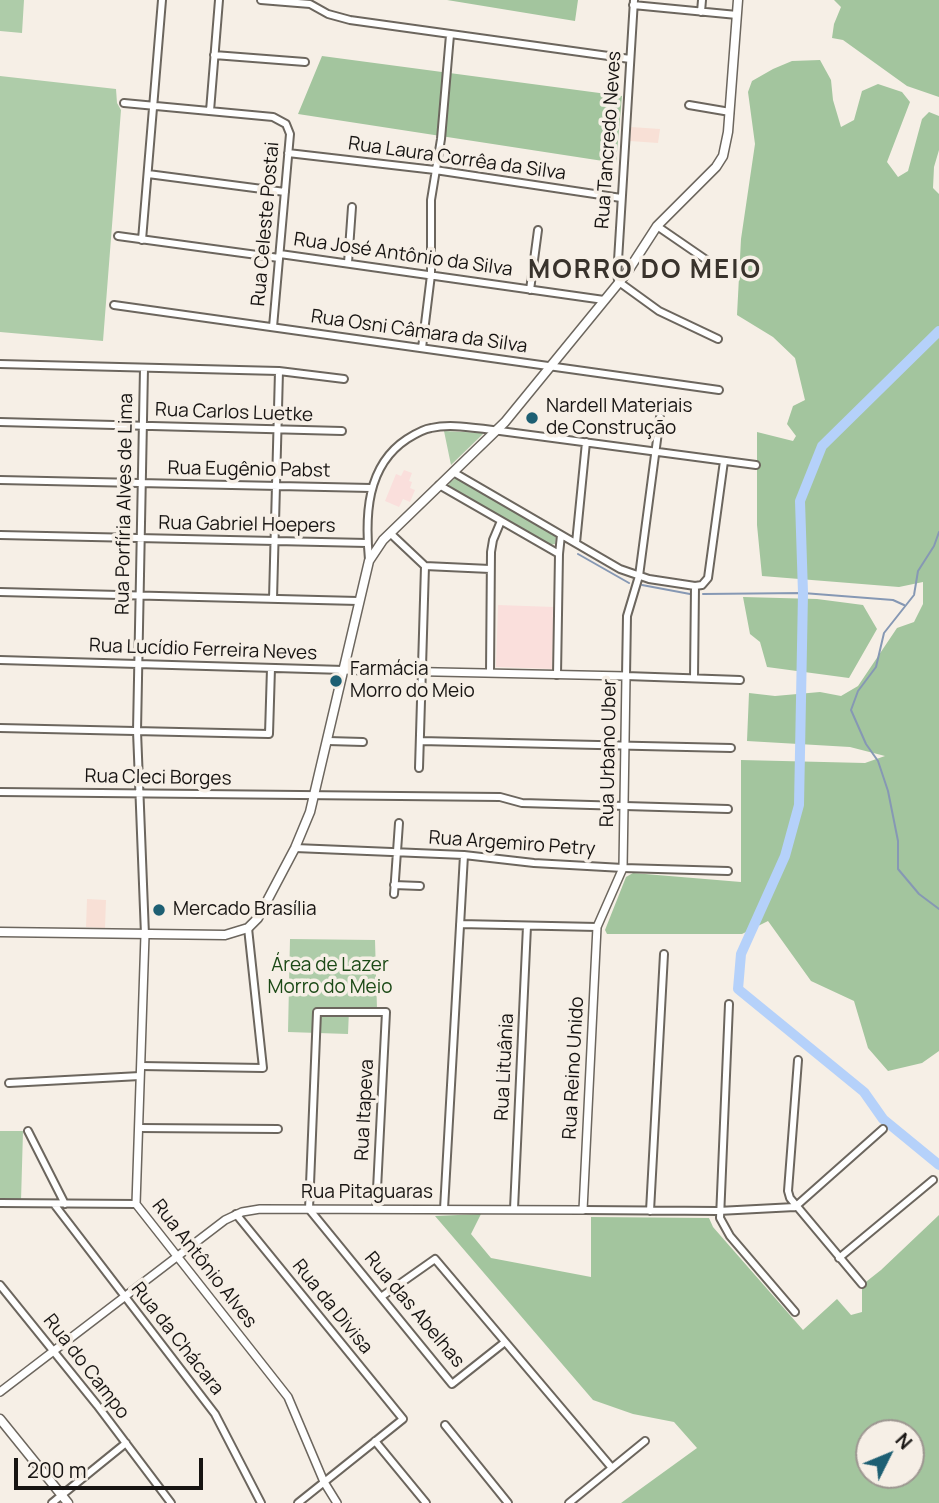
<!DOCTYPE html>
<html>
<head>
<meta charset="utf-8">
<style>
  body { margin:0 }
  #map { position:relative; width:939px; height:1503px; overflow:hidden; background:#f6efe6; font-family:Manrope,sans-serif }
  canvas { display:block }
  .north { position:absolute; left:855px; top:1419px; width:70px; height:70px; box-sizing:border-box; background:#f6efe6; border:2px solid #9d9791; border-radius:50%; rotate:47deg; font-size:19px; font-weight:700; line-height:28px; text-align:center; color:#171412 }
  .north::after { content:''; display:block; margin:auto; width:24px; height:32px; background:#1d5f73; clip-path:polygon(50% 0,100% 100%,50% 72%,0 100%) }
  .scale { position:absolute; left:14px; top:1458px; width:189px; height:32px; box-sizing:border-box; border:4px solid #171412; border-top:0; padding-left:9px; font-size:21px; line-height:24px; white-space:nowrap; color:#171412; -webkit-text-stroke:5px #f6efe6; paint-order:stroke }
</style>
</head>
<body>
<div id="map">
<canvas width="939" height="1503"></canvas>
<div class="north">N</div>
<div class="scale">200 m</div>
</div>
<script>
const ctx = document.querySelector('canvas').getContext('2d');
ctx.lineJoin = 'round';
function fillPath(path, color) {
  ctx.fillStyle = color;
  ctx.fill(path, 'evenodd');
}
function trace(path, color, width, dash) {
  ctx.strokeStyle = color;
  ctx.lineWidth = width;
  ctx.lineCap = dash ? 'butt' : 'round';
  ctx.setLineDash(dash || []);
  ctx.stroke(path);
}
function label(font, color, halo, rows, align = 'center') {
  ctx.font = font + ' Manrope,sans-serif';
  ctx.lineWidth = 7;
  ctx.setLineDash([]);
  ctx.textBaseline = 'middle';
  ctx.strokeStyle = halo;
  ctx.fillStyle = color;
  for (const [text, x, y, turn = 0] of rows) {
    ctx.save();
    ctx.translate(x, y);
    ctx.rotate((+turn || 0) * Math.PI / 180);
    ctx.textAlign = isNaN(turn) ? turn : align;
    if (halo) ctx.strokeText(text, 0, 0);
    ctx.fillText(text, 0, 0);
    ctx.restore();
  }
}
fillPath(new Path2D(`
  M404 470 412 473 409 481 412 482 410 488 415 490 410 502 403 499 399 507 385 501 396 474 401 476Z
  M498 605 554 607 552 669 496 667Z`), '#fadfdc');
fillPath(new Path2D(`
  M631 127 660 129 658 143 630 141Z
  M87 899 106 900 105 928 86 927Z`), '#f8e0d6');
fillPath(new Path2D(`
  M0 0H24L22 33 0 31Z
  M0 76 116 89 117 103 121 110 103 341 0 332Z
  M444 431 484 433 451 465Z
  M456 478 556 537 555 544 549 545 448 487 450 482Z
  M290 939 375 940 377 1009 349 1010 348 1034 288 1032Z
  M0 1131H23L21 1201 0 1200Z`), '#aecca9');
fillPath(new Path2D(`
  M447 0H578L575 21Z
  M834 0H939V97L907 86 843 40 832 38 834 24 841 7Z
  M322 56 622 96 616 163 298 114Z
  M820 60 831 80 833 100 841 127 854 120 862 91 878 84 902 92 910 102 887 162 898 177 908 171 922 119 929 112 939 116V150L934 167 933 188 939 194V1051L922 1063 888 1071 868 1048 854 1001 811 981 768 921 742 934H607L605 930 626 877 633 873 741 882V760L865 763 885 756 850 747 747 741 749 693 775 696 820 692 841 696 858 686 897 628 914 622 923 604V582L899 587 762 576 757 525V432L793 441 796 436 787 424 793 406 805 400 795 358 773 337 737 315 741 239 755 144 748 92 752 81 773 69 792 61Z
  M743 597 817 599 863 605 877 629 849 678 767 667 760 642 750 634Z
  M481 1214 471 1234 491 1258 591 1277V1217L709 1218 713 1227 803 1330 837 1299 851 1315 862 1312V1285L881 1270 939 1215V1503H621L697 1448 674 1422 633 1414 593 1400 435 1216ZM869 1433H911V1475H869Z`), '#a3c59e');
trace(new Path2D(`
  M939 532 934 546 918 571 914 595 884 633 876 667 858 691 851 710 866 744 878 761 888 791 898 841V869L919 894 939 909
  M578 554 629 583
  M642 585 690 594
  M703 594 803 593 893 600 904 605`), '#8698b4', 2);
trace(new Path2D(`
  M939 331 822 446 800 501 803 593 799 805 785 856 741 954 738 989 864 1092 883 1119 939 1165`), '#b5d1fa', 10);
const minor = new Path2D(`
  M261 0 310 4 328 14 350 20 630 59
  M634 0 617 277 619 282 659 311 718 339
  M633 5 737 15
  M701 12 702 0
  M214 55 305 62
  M124 103 273 117 286 124 290 134 273 327
  M689 105 730 112
  M210 111 219 0
  M288 153 435 170 621 198
  M148 174 285 192
  M657 226 721 270
  M118 236 279 258
  M142 240 162 0
  M280 254 604 300
  M348 263 352 207
  M530 290 538 230
  M114 305 719 390
  M422 348 431 275V200L441 139 450 35
  M0 364 279 371 344 379
  M144 368 137 731 145 935
  M660 417 639 576 627 616 626 676 740 680
  M0 422 342 431
  M453 472 620 569 649 579 695 586 702 585 708 578 724 461
  M0 480 371 488
  M439 485 559 554
  M390 533 425 566 490 569
  M0 535 367 543
  M576 543 586 442
  M369 560C365 516 366 466 407 439 415 434 423 429 431 428 448 424 468 427 485 429L756 465
  M0 592 358 601
  M273 599 279 371
  M0 660 344 670
  M490 673 491 552 493 540 501 521
  M557 675 559 554 561 535
  M694 678 695 586
  M0 728 269 734 271 668
  M328 741 363 742
  M420 741 731 748
  M419 768 425 566
  M0 792 500 797 522 803 728 809
  M295 848 464 855 534 863 623 868 728 871
  M394 885 420 886
  M394 894 399 823
  M460 924 597 927
  M729 1004 720 1218 730 1236 795 1312
  M798 1060 788 1191 790 1198 862 1284
  M141 1066 263 1068 248 928
  M9 1083 140 1076
  M139 1128 278 1129
  M28 1131 65 1204
  M0 1203 136 1204
  M54 1204 215 1414 261 1503
  M795 1207 883 1129
  M376 1209 386 1012H317L309 1209 452 1384 505 1342
  M444 1209 464 855
  M514 1209 527 926
  M583 1210 718 1211 795 1207
  M650 1211 664 954
  M236 1214 403 1419 298 1503
  M839 1258 933 1180
  M0 1285 97 1405 171 1503
  M381 1297 435 1259 612 1468
  M445 1425 508 1503
  M375 1441 426 1503
  M52 1503 126 1443
  M569 1503 645 1441`);
const tertiary = new Path2D(`
  M145 935 136 1204 288 1397 324 1482 337 1503
  M0 1392 225 1220 242 1212 260 1209 583 1210 597 927 623 868 626 676 344 670`);
const secondary = new Path2D(`
  M0 932 225 935 248 928 258 918 295 848 310 812 369 561 383 540 505 422 626 274 657 226 716 167 723 156 728 132 738 0
  M0 1419 68 1503`);
trace(minor, '#6c665e', 10);
trace(tertiary, '#6c665e', 10);
trace(secondary, '#6c665e', 11);
trace(minor, '#fff', 6);
trace(tertiary, '#fff', 7);
trace(secondary, '#fff', 8);
for (const [x, y, r, color] of [
  [532,418,7,"#1d5f73"],
  [336,681,7,"#1d5f73"],
  [159,910,7,"#1d5f73"]
]) {
  const dot = new Path2D();
  dot.arc(x, y, r, 0, 2 * Math.PI);
  ctx.fillStyle = color;
  ctx.fill(dot);
  trace(dot, '#f6efe6', 2.5);
}
label('19px', '#171412', '#f6efe6', [
  ["Rua Tancredo Neves",609,140,-86],
  ["Rua Laura Corrêa da Silva",457,159,8],
  ["Rua Celeste Postai",266,224,-85],
  ["Rua José Antônio da Silva",403,255,8],
  ["Rua Osni Câmara da Silva",419,332,8],
  ["Rua Carlos Luetke",234,413,2],
  ["Rua Eugênio Pabst",249,470,1],
  ["Rua Porfíria Alves de Lima",125,504,-89],
  ["Rua Gabriel Hoepers",247,525,1],
  ["Rua Lucídio Ferreira Neves",203,650,2],
  ["Rua Urbano Uber",609,753,-89],
  ["Rua Cleci Borges",158,778,1],
  ["Rua Argemiro Petry",512,844,4],
  ["Rua Lituânia",505,1067,-87],
  ["Rua Reino Unido",574,1068,-87],
  ["Rua Itapeva",365,1110,-87],
  ["Rua Pitaguaras",367,1193],
  ["Rua Antônio Alves",204,1264,52],
  ["Rua da Divisa",332,1307,51],
  ["Rua das Abelhas",414,1310,50],
  ["Rua da Chácara",177,1339,52],
  ["Rua do Campo",86,1367,52]
]);
label('19px', '#171412', '#f6efe6', [
  ["Nardell Materiais",546,407],
  ["de Construção",546,429],
  ["Farmácia",350,670],
  ["Morro do Meio",350,692],
  ["Mercado Brasília",173,910]
], 'left');
label('19px', '#1b4916', '#f6efe6', [
  ["Área de Lazer",330,966],
  ["Morro do Meio",330,988]
]);
ctx.letterSpacing = '2px';
label('bold 26px', '#39332c', '#f6efe6', [
  ["MORRO DO MEIO",645,271]
]);
ctx.letterSpacing = '0px';
</script>
</body>
</html>
